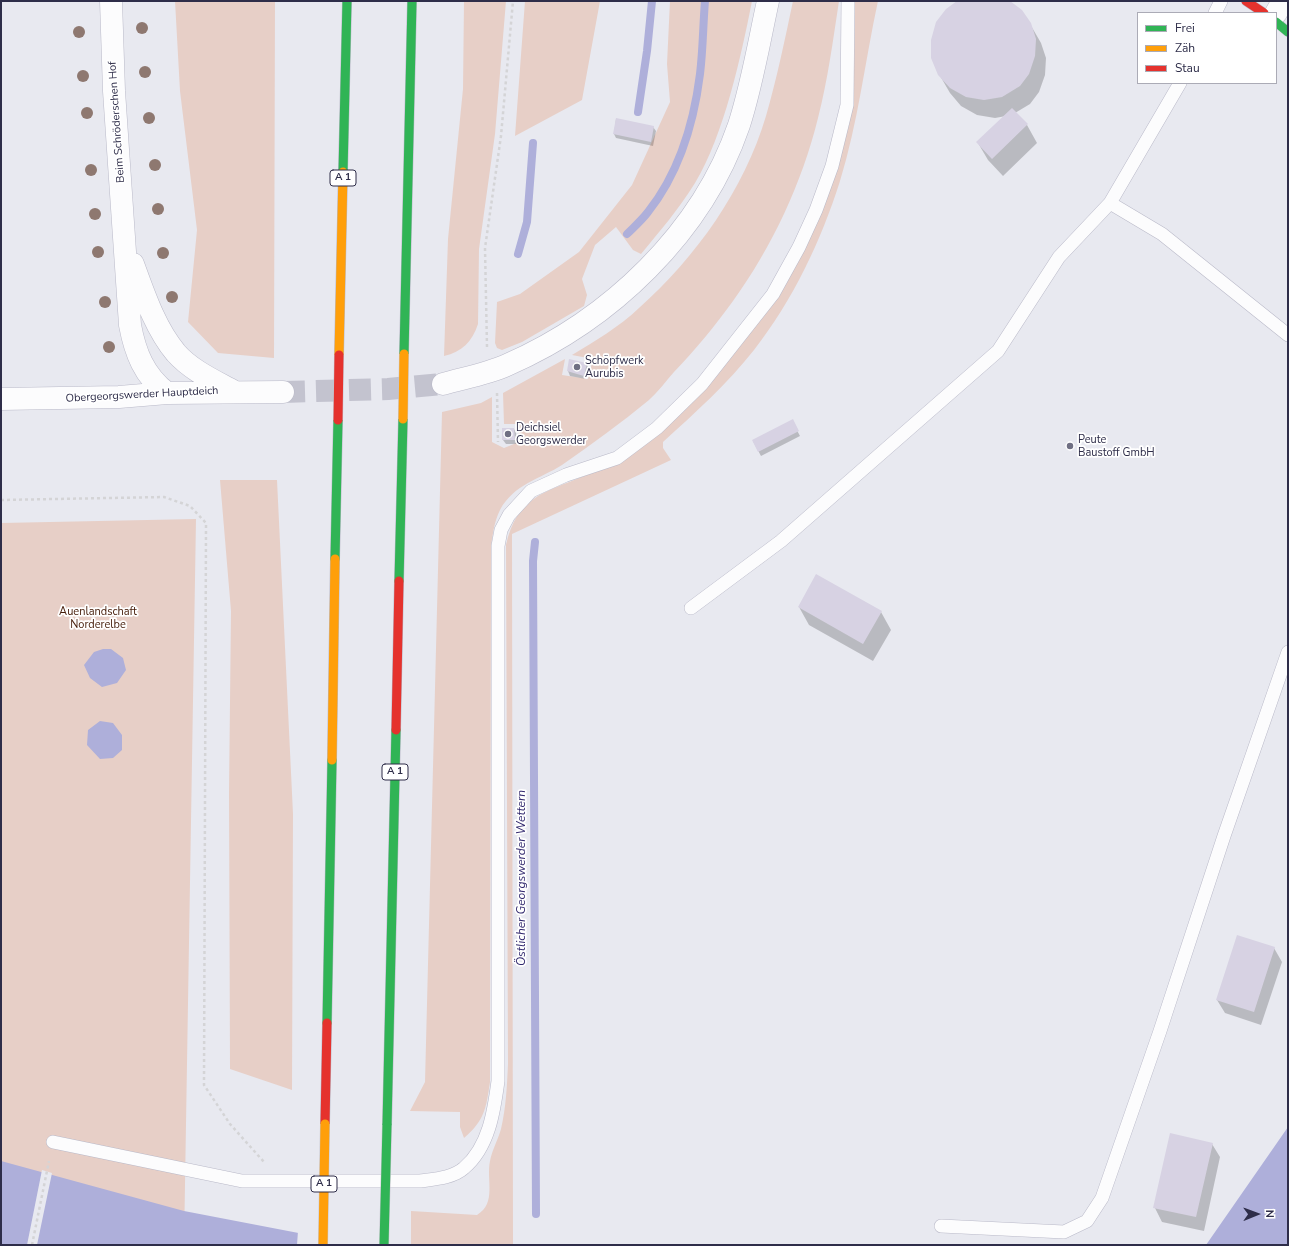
<!DOCTYPE html>
<html>
<head>
<meta charset="utf-8">
<style>
  body { margin:0 }
  #map { position:relative; width:1289px; height:1246px; overflow:hidden; background:#e8e9f0; font-family:"Nunito Sans",sans-serif }
  canvas { display:block }
  .frame { position:absolute; inset:0; border:2px solid #2e2d49; pointer-events:none }
  .legend { position:absolute; left:1137px; top:12px; width:140px; height:72px; box-sizing:border-box; background:#fff; border:1px solid #ababb6; margin:0; padding:5px 7px; list-style:none; font-size:12px; color:#2e2d49 }
  .legend li { display:flex; align-items:center; gap:8px; height:20px }
  .legend b { width:20px; border:1px solid #ababb6 }
  .north { position:absolute; left:1237px; top:1194px; width:40px; height:40px; -webkit-text-stroke:3px #fff; paint-order:stroke; rotate:89deg; font-size:11px; font-weight:700; line-height:16px; text-align:center; color:#2e2d49 }
  .north::after { content:''; display:block; margin:auto; width:14px; height:18px; background:#2e2d49; clip-path:polygon(50% 0,100% 100%,50% 72%,0 100%) }
</style>
</head>
<body>
<div id="map">
<canvas width="1289" height="1246"></canvas>
<div class="frame"></div>
<ul class="legend">
<li><b style="height:5px;background:#30b455"></b>Frei</li>
<li><b style="height:5px;background:#ff9f0a"></b>Zäh</li>
<li><b style="height:5px;background:#e5322d"></b>Stau</li>
</ul>
<div class="north">N</div>
</div>
<script>
const ctx = document.querySelector('canvas').getContext('2d');
ctx.lineJoin = 'round';
function fillPath(path, color) {
  ctx.fillStyle = color;
  ctx.fill(path, 'evenodd');
}
function trace(path, color, width, dash) {
  ctx.strokeStyle = color;
  ctx.lineWidth = width;
  ctx.lineCap = dash ? 'butt' : 'round';
  ctx.setLineDash(dash || []);
  ctx.stroke(path);
}
function label(font, color, halo, rows, align = 'center') {
  ctx.font = font + ' "Nunito Sans",sans-serif';
  ctx.lineWidth = 3.5;
  ctx.setLineDash([]);
  ctx.textBaseline = 'middle';
  ctx.strokeStyle = halo;
  ctx.fillStyle = color;
  for (const [text, x, y, turn = 0] of rows) {
    ctx.save();
    ctx.translate(x, y);
    ctx.rotate((+turn || 0) * Math.PI / 180);
    ctx.textAlign = isNaN(turn) ? turn : align;
    if (halo) ctx.strokeText(text, 0, 0);
    ctx.fillText(text, 0, 0);
    ctx.restore();
  }
}
fillPath(new Path2D(`
  M175 1H275L274 358 218 353 188 322 197 230 180 91Z
  M464 1H506L495 134 479 249 478 324C472 342 462 352 444 356L448 239 463 89Z
  M525 1H600L582 100 515 136Z
  M670 1H752C741 57 724 135 695 183 679 209 660 231 641 254L633 250 616 227 595 245 582 279 587 295 584 306 522 342 502 350 497 348 495 343 497 302 520 294 579 252 632 185 670 102 667 64Z
  M793 1H839C833 40 828 79 818 118 802 183 772 247 733 301 715 326 695 350 674 372 666 381 658 392 649 400 621 423 592 444 562 465 540 479 514 484 500 510 494 522 493 534 491 546L490 1082C486 1108 485 1120 464 1138L460 1127V1112L410 1111 425 1082 442 412 481 403 492 397V442L504 448 519 442 518 424H504L503 393 565 359 562 375 588 379 593 359 572 355C595 341 619 327 639 308 696 257 744 190 766 116 777 78 785 39 793 1Z
  M855 1H878C865 61 858 123 840 181 821 241 793 300 754 350 727 384 695 413 663 442V448L671 460 512 534 513 1245H411V1211L477 1215C497 1203 486 1180 490 1161 492 1150 498 1140 501 1129 506 1108 507 1086 508 1064L506 545C517 497 543 493 584 476 601 469 618 461 634 453L791 271 847 122 854 72Z
  M220 480H277L293 814 292 1090 230 1069 229 793 231 611Z
  M196 519 184 1245H1V523Z`), '#e7cfc7');
fillPath(new Path2D(`
  M103 649H111L123 658 126 670 117 683 102 687 90 678 84 665 94 652Z
  M100 721 113 723 122 735V750L113 758 100 759 87 745 88 730Z
  M1288 1127V1245H1206Z
  M1 1161 184 1211 361 1245H1Z`), '#aeafda');
fillPath(new Path2D(`
  M42 1170 52 1173 37 1245H27Z
  M298 1231 361 1243 363 1245H297Z`), '#e8e9f0');
fillPath(new Path2D(`
  M959 1H1008L1030 24 1041 43 1046 58 1045 75 1039 92 1030 104 1015 113 1027 125 1037 143 1003 176 988 160 978 143 1006 116 995 118 977 115 961 106 950 93 939 74Z
  M616 119 653 127 656 131 653 146 616 138 614 134Z
  M570 360 586 364 589 368 586 379 570 376 568 371Z
  M792 421 800 436 761 456 753 441Z
  M503 429H514L516 433 517 444H506L503 440Z
  M799 607 881 612 891 630 873 661 809 625Z
  M1274 948 1282 962 1261 1025 1225 1013 1217 1000Z
  M1212 1144 1220 1157 1204 1231 1162 1222 1155 1208Z`), '#0003');
trace(new Path2D(`
  M638 112 647 51 652 1
  M627 234C634 227 642 220 648 212 679 173 694 122 700 74 703 50 703 25 705 1
  M518 254 527 222 533 143
  M535 542 533 561 536 1214`), '#aeafda', 8);
fillPath(new Path2D(`
  M957 1H1010L1022 10 1031 23 1036 39 1035 56 1029 74 1020 86 1002 97 984 100 966 97 950 88 938 75 931 58V40L936 22 946 9Z
  M1012 108 1028 124 992 159 976 142Z
  M616 118 654 126 651 142 613 134Z
  M569 359 587 363 584 376 567 371Z
  M793 419 799 431 758 452 752 440Z
  M502 428H514L515 440H502Z
  M816 574 882 611 863 644 798 607Z
  M1237 935 1275 947 1254 1012 1216 1000Z
  M1170 1133 1213 1143 1196 1217 1153 1208Z`), '#d7d2e3');
trace(new Path2D(`
  M283 392 388 389 443 384`), '#c3c3cf', 22, [22, 11]);
const lane = new Path2D(`
  M1215 13 1221 1
  M1110 203 1162 234 1288 335
  M691 608 781 541 998 351 1059 257 1110 203 1180 83
  M53 1142 242 1181H420C434 1179 453 1178 464 1168 489 1147 494 1111 498 1081V546L501 530 509 515 531 491 566 475 617 458 657 428 702 384 773 294 799 247 816 210 832 166 847 105 848 1
  M941 1226 1064 1232 1087 1221 1102 1198 1160 1031 1224 836 1288 652`);
const street = new Path2D(`
  M111 1 114 91 130 325C135 352 144 376 167 393
  M1276 13 1283 1
  M133 264C144 294 155 328 176 353 191 370 213 380 233 391
  M443 384C464 378 487 374 507 365 610 320 702 233 739 125 752 85 759 42 768 1
  M1 399 119 397 167 393 283 392`);
const fast = new Path2D(`
  M1276 22 1288 32
  M343 172 347 1
  M404 354 412 1
  M335 559 338 420
  M399 581 403 419
  M327 1023 332 760
  M387 1125 396 730`);
const slow = new Path2D(`
  M339 355 343 172
  M332 760 335 559`);
const jam = new Path2D(`
  M1246 1 1264 13
  M396 730 399 581
  M325 1124 327 1023`);
trace(lane, '#b9b9c8', 14);
trace(street, '#b9b9c8', 23);
trace(fast, '#b9b9c8', 10);
trace(slow, '#b9b9c8', 10);
trace(jam, '#b9b9c8', 10);
trace(new Path2D(`
  M487 347 485 248 501 136 513 1
  M497 393 498 442
  M1 500 164 497 190 506 206 523 204 1085 230 1124 264 1162
  M32 1245 49 1161`), '#d4d4d6', 2.5, [3, 3]);
trace(lane, '#fcfcfd', 13);
trace(street, '#fcfcfd', 22);
trace(fast, '#30b455', 9);
trace(slow, '#ff9f0a', 9);
trace(jam, '#e5322d', 9);
const fastBridge = new Path2D(`
  M384 1245 387 1125`);
const slowBridge = new Path2D(`
  M403 419 404 354
  M323 1245 325 1124`);
const jamBridge = new Path2D(`
  M338 420 339 355`);
trace(fastBridge, '#c5c5ce', 10, []);
trace(slowBridge, '#c5c5ce', 10, []);
trace(jamBridge, '#c5c5ce', 10, []);
trace(fastBridge, '#30b455', 9);
trace(slowBridge, '#ff9f0a', 9);
trace(jamBridge, '#e5322d', 9);
ctx.fillStyle = '#8e7870';
for (const [x, y] of [
  [142,28],
  [79,32],
  [145,72],
  [83,76],
  [87,113],
  [149,118],
  [155,165],
  [91,170],
  [158,209],
  [95,214],
  [98,252],
  [163,253],
  [172,297],
  [105,302],
  [109,347]
]) {
  ctx.beginPath();
  ctx.arc(x, y, 6, 0, 2 * Math.PI);
  ctx.fill();
}
for (const [x, y, r, color] of [
  [577,367,4,"#6f6f83"],
  [508,434,4,"#6f6f83"],
  [1070,446,4,"#6f6f83"]
]) {
  const dot = new Path2D();
  dot.arc(x, y, r, 0, 2 * Math.PI);
  ctx.fillStyle = color;
  ctx.fill(dot);
  trace(dot, '#fff', 1.5);
}
for (const [x, y, w] of [
  [343,178,26],
  [395,772,26],
  [324,1184,26]
]) {
  const box = new Path2D();
  box.roundRect(x - w / 2, y - 8, w, 16, 3);
  ctx.fillStyle = '#fff';
  ctx.fill(box);
  trace(box, '#2e2d49', 1);
}
label('bold 10px', '#2e2d49', null, [
  ["A 1",343,178],
  ["A 1",395,772],
  ["A 1",324,1184]
]);
label('11px', '#2e2d49', '#fff', [
  ["Beim Schröderschen Hof",117,122,-94],
  ["Obergeorgswerder Hauptdeich",142,395,-3]
]);
label('11px', '#2e2d49', '#fff', [
  ["Schöpfwerk",585,361],
  ["Aurubis",585,374],
  ["Deichsiel",516,428],
  ["Georgswerder",516,441],
  ["Peute",1078,440],
  ["Baustoff GmbH",1078,453]
], 'left');
label('11px', '#441b08', '#fff', [
  ["Auenlandschaft",98,612],
  ["Norderelbe",98,625]
]);
label('italic 12px', '#31286e', '#fff', [
  ["Östlicher Georgswerder Wettern",522,878,-90]
]);
</script>
</body>
</html>
